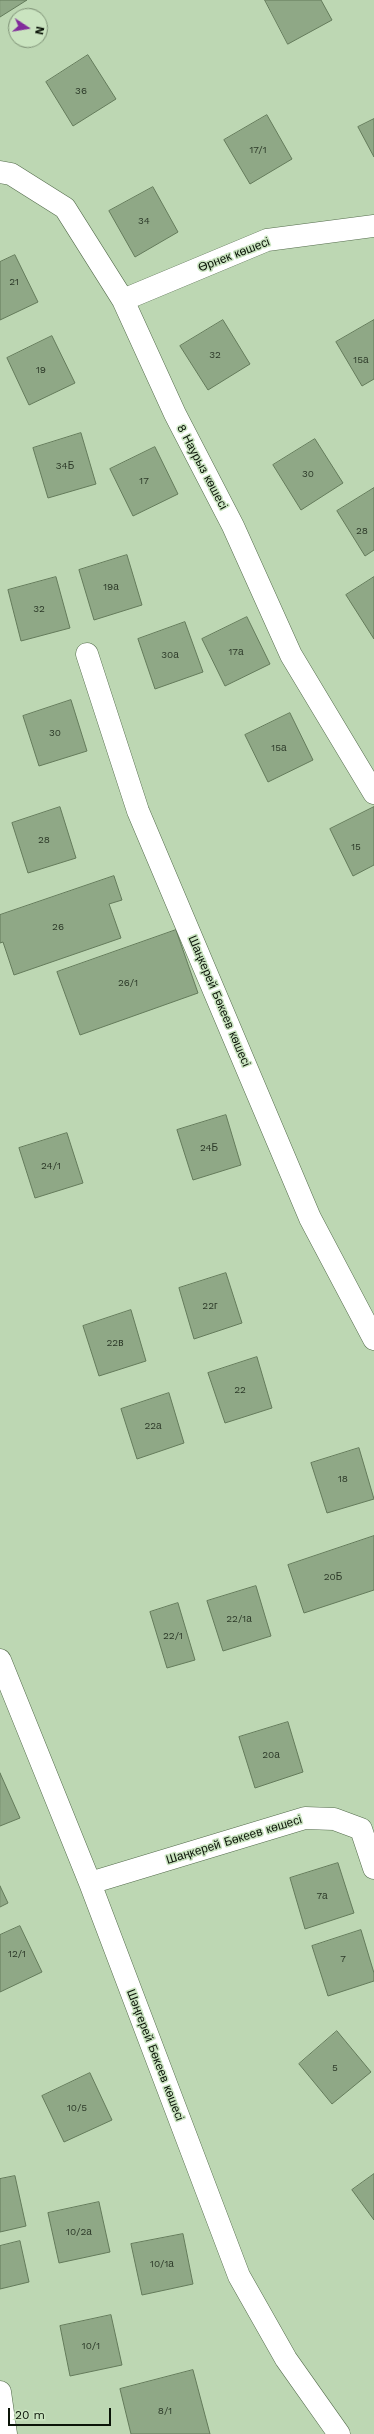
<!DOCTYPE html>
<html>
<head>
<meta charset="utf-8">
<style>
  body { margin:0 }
  #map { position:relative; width:374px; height:2434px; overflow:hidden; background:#bdd7b3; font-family:"Work Sans",sans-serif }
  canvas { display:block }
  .north { position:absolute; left:8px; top:8px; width:40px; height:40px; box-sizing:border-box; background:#cae4c0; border:1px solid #7e9176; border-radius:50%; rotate:102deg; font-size:11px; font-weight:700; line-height:16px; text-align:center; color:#0b1408 }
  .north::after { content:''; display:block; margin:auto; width:14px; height:18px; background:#812c9b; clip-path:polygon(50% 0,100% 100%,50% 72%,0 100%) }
  .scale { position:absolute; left:8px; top:2408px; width:103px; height:18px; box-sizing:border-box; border:2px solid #0b1408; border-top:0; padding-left:5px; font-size:12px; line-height:14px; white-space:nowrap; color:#0b1408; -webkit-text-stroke:3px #cae4c0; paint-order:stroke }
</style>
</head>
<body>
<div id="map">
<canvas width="374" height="2434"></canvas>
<div class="north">N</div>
<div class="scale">20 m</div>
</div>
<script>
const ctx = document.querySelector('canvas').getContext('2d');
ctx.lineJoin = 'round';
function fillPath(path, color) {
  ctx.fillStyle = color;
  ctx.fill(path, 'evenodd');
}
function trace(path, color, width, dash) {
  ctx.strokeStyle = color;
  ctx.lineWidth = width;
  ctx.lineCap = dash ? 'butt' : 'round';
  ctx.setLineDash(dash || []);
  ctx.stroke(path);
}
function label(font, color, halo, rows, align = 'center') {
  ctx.font = font + ' "Work Sans",sans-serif';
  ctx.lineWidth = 3;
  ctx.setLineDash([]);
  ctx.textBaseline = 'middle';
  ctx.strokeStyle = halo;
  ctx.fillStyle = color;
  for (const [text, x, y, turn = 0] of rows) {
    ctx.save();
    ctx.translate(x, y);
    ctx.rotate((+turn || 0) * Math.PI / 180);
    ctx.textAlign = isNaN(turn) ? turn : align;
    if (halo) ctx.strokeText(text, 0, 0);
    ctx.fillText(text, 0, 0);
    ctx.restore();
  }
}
const building = new Path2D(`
  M0 0H27L0 17Z
  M265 0H321L332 20 288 44Z
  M88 55 116 99 73 126 46 82Z
  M267 115 292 159 250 184 224 140Z
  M374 119V157L358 127Z
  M153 187 178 232 135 257 109 211Z
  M15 255 38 302 0 320V262Z
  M223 320 250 364 208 390 180 346Z
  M374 320V379L362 386 336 342Z
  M52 336 75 383 29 405 7 358Z
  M81 433 96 484 48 498 33 448Z
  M315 439 343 483 301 510 273 465Z
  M155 447 178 494 133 516 110 469Z
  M374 488V550L365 556 337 511Z
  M127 555 142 605 94 620 79 570Z
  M56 577 70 628 21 641 8 590Z
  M374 577V639L346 595Z
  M247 617 270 664 225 686 202 639Z
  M185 622 203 672 155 689 138 639Z
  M71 700 87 751 39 766 23 716Z
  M290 713 313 760 268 782 245 735Z
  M60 807 76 858 28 873 12 823Z
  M374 807V865L353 876 330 829Z
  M114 876 122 900 109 904 121 938 14 975 3 942 0 943V915Z
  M176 930 198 993 80 1035 57 972Z
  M226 1115 241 1165 193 1180 177 1130Z
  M67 1133 83 1183 35 1198 19 1148Z
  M226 1273 242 1323 194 1339 179 1288Z
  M131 1310 146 1361 99 1376 83 1326Z
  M257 1357 272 1408 225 1423 208 1373Z
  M169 1393 184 1443 137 1459 121 1409Z
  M359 1448 374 1499 327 1513 311 1463Z
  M374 1536V1590L304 1613 288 1565Z
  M256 1586 271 1636 223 1651 207 1601Z
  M178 1603 195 1660 167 1668 150 1612Z
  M288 1722 303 1772 255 1788 239 1737Z
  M0 1773 20 1818 0 1826Z
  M338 1863 354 1913 305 1929 290 1878Z
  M0 1886 8 1903 0 1907Z
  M20 1926 42 1972 0 1992V1935Z
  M361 1930 374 1973V1981L328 1996 312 1946Z
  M337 2031 371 2072 332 2104 299 2064Z
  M90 2073 112 2120 64 2142 42 2096Z
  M374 2174V2220L352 2190Z
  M15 2176 26 2226 0 2232V2179Z
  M99 2202 110 2252 59 2263 48 2213Z
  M183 2234 193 2284 142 2295 131 2244Z
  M20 2241 29 2282 0 2289V2246Z
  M111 2315 122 2365 70 2376 60 2326Z
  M193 2370 210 2434H131L120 2389Z`);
fillPath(building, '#8fa886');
trace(building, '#647b5b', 1);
const minor = new Path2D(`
  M0 172 11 174 65 208 123 300 175 414 233 526 291 655 374 793
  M123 300 267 240 374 226
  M87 654 138 811 310 1218 374 1339
  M0 1660 90 1883 239 2276 286 2359 339 2434
  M90 1883 305 1818 334 1819 361 1829 374 1868
  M0 2392 6 2434`);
trace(minor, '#546c4c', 23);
trace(minor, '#fff', 22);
label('10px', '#2c3928', null, [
  ["36",81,91],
  ["17/1",258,150],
  ["34",144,221],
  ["21",14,282],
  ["32",215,355],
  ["15а",361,360],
  ["19",41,370],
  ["34Б",65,466],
  ["30",308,474],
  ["17",144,481],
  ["28",362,531],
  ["19а",111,587],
  ["32",39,609],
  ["17а",236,652],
  ["30а",170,655],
  ["30",55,733],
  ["15а",279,748],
  ["28",44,840],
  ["15",356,847],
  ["26",58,927],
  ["26/1",128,983],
  ["24Б",209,1148],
  ["24/1",51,1166],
  ["22г",210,1306],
  ["22в",115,1343],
  ["22",240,1390],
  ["22а",153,1426],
  ["18",343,1479],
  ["20Б",333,1577],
  ["22/1а",239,1619],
  ["22/1",173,1636],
  ["20а",271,1755],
  ["7а",322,1896],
  ["12/1",17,1954],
  ["7",343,1959],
  ["5",335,2068],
  ["10/5",77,2108],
  ["10/2а",79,2232],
  ["10/1а",162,2264],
  ["10/1",91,2346],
  ["8/1",165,2411]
]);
label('12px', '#0b1408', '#cae4c0', [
  ["Өрнек көшесі",234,255,-21],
  ["8 Наурыз көшесі",202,467,62],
  ["Шаңкерей Бөкеев көшесі",219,1001,67],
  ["Шаңкерей Бөкеев көшесі",234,1840,-17],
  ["Шәңгерей Бөкеев көшесі",155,2055,69]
]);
</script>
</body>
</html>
